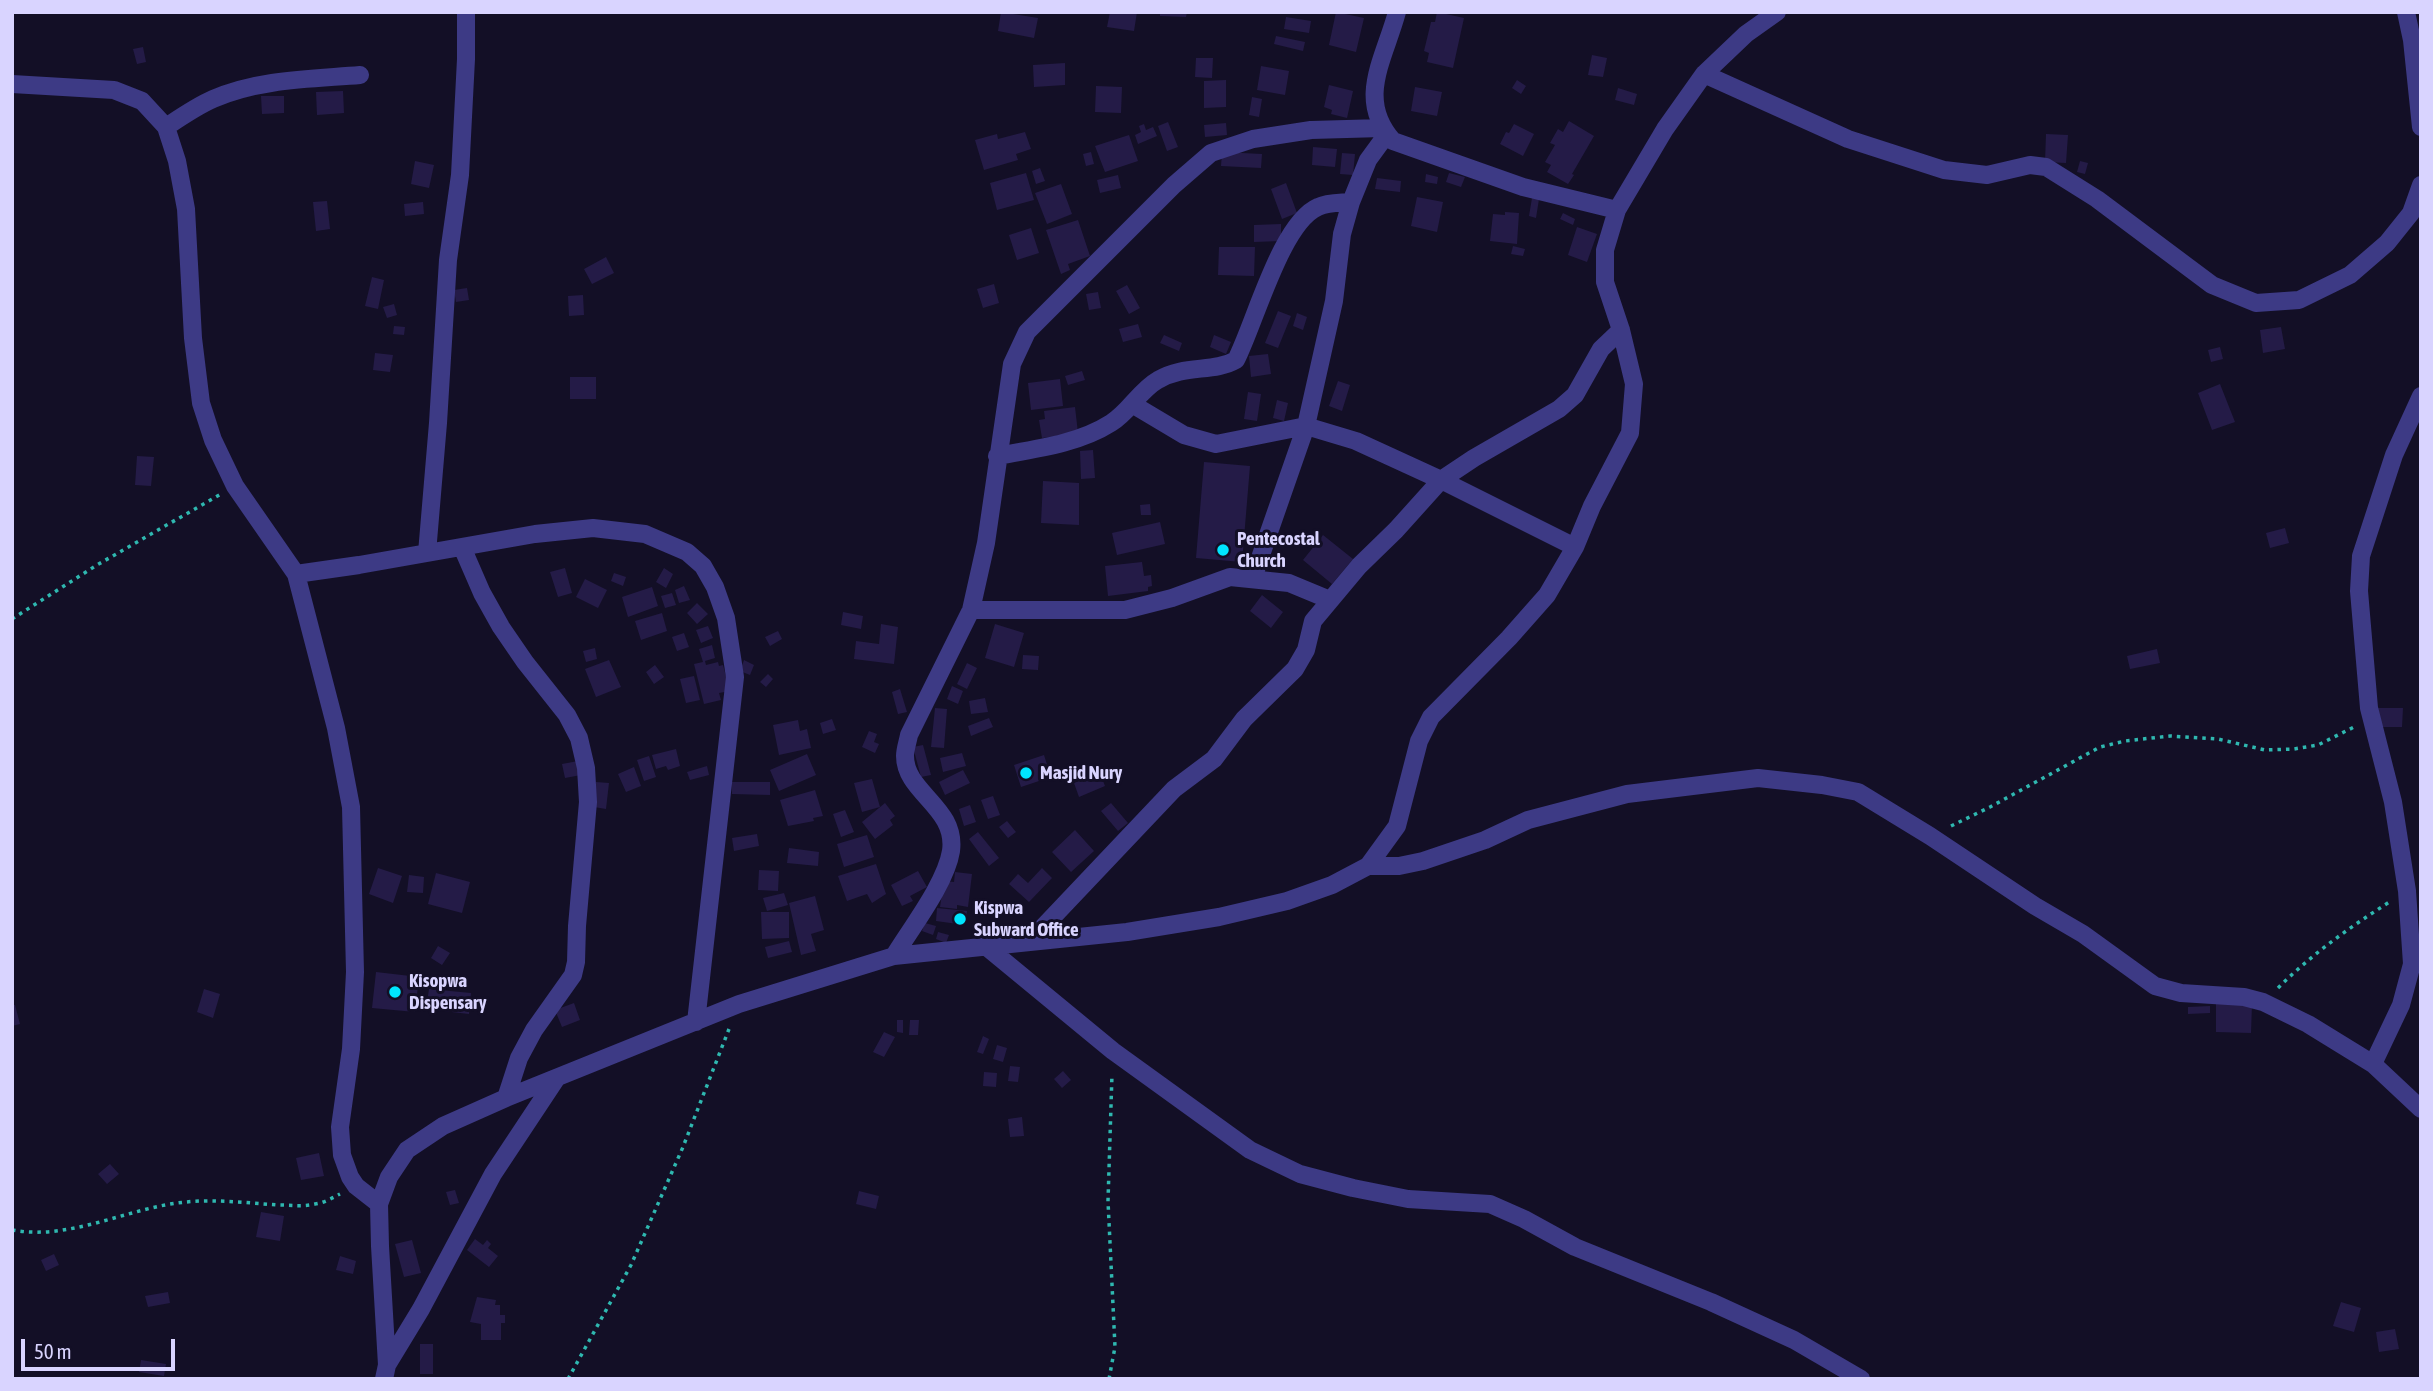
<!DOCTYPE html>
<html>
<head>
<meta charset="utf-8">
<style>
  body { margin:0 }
  #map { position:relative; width:2433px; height:1391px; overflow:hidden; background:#130f26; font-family:"Asap Condensed",sans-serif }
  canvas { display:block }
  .frame { position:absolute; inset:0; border:14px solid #d9d4ff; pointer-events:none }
  .scale { position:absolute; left:21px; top:1339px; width:154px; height:32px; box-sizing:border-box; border:4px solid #d9d4ff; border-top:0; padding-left:9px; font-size:21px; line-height:24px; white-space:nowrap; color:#d9d4ff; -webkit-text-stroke:5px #130f26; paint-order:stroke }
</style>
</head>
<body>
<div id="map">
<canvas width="2433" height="1391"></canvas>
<div class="frame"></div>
<div class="scale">50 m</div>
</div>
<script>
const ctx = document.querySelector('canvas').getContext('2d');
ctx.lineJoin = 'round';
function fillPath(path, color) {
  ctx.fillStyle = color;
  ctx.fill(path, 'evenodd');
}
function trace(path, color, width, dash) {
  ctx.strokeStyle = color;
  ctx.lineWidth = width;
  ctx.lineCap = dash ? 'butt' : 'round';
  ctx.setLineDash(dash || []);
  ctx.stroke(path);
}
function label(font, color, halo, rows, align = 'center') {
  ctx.font = font + ' "Asap Condensed",sans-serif';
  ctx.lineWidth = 6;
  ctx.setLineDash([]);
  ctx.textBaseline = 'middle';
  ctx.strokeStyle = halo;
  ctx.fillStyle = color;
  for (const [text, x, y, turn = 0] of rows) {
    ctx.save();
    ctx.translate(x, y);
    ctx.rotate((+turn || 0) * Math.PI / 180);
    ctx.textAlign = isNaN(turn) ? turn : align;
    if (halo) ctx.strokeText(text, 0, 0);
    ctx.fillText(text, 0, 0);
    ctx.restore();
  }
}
fillPath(new Path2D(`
  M1001 12 1038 18 1034 38 998 31Z
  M1110 12H1137L1134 31 1107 27Z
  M1160 12H1187L1186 17 1160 16Z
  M1336 12 1364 18 1356 52 1329 45Z
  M1437 12 1464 18 1453 68 1427 62 1429 53 1424 51 1431 22H1435Z
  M1286 17 1311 21 1309 33 1284 29Z
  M1276 36 1305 42 1303 51 1274 44Z
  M143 47 146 62 137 64 133 49Z
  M1592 55 1607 58 1603 77 1588 75Z
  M1196 58H1213L1212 78 1195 77Z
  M1065 63V85L1034 87 1033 65Z
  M1261 66 1289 71 1285 95 1257 90Z
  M1226 80V107L1204 108V81Z
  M1517 80 1526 86 1521 94 1512 88Z
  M1329 85 1353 91 1347 118 1331 114 1332 110 1324 107Z
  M1096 86 1122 87 1121 113 1095 112Z
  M1415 87 1442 92 1437 116 1411 111Z
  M1618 88 1637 94 1634 105 1615 100Z
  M343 91 344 113 317 115 316 92Z
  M261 96H284V113L262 114Z
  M1252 97 1262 99 1259 117 1249 115Z
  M1569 121 1594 136 1572 174 1574 175 1568 184 1547 172 1551 165 1545 162 1555 145 1550 143 1558 129 1563 132Z
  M1168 122 1178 147 1167 151 1158 126Z
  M1226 123 1227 135 1205 137 1204 125Z
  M1144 124 1146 130 1153 127 1157 136 1138 144 1135 135 1141 132 1139 126Z
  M1514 124 1534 134 1523 156 1500 144 1506 132 1509 133Z
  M1025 132 1031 149 1016 154 1018 160 984 170 975 140 997 134 998 139Z
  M2046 134 2068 135 2066 163 2045 162Z
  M1129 135 1138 161 1105 172 1095 146Z
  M1313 147 1337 149 1335 167 1312 165Z
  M1091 152 1094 164 1086 166 1083 154Z
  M1222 152 1262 154 1261 168 1221 166Z
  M1342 153 1355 154 1353 175 1340 174Z
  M415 161 434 165 429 188 411 184Z
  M2080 161 2088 163 2085 174 2077 172Z
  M1040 168 1045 181 1036 184 1032 171Z
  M1026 173 1034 200 997 210 990 183Z
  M1449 173 1465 177 1461 187 1446 182Z
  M1426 174 1438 177 1437 184 1425 182Z
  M1118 175 1121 188 1100 193 1097 180Z
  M1377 178 1401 181 1400 192 1375 189Z
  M1286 183 1297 213 1282 219 1271 189Z
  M1061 184 1072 214 1047 224 1035 193Z
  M1417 197 1443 202 1437 232 1411 226Z
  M1532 198 1539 199 1536 218 1529 216Z
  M327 201 330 229 316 231 313 202Z
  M423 202 424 214 405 216 404 204Z
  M1505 212 1519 213 1517 244 1490 241 1493 214 1505 215Z
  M1563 213 1575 219 1573 225 1560 219Z
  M1078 220 1090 256 1068 264 1070 270 1061 274 1046 230Z
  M1281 224V241L1254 242V225Z
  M1577 227 1597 234 1587 262 1568 255Z
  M1031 228 1039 253 1017 260 1009 235Z
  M1513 246 1525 249 1523 256 1511 254Z
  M1219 247H1255L1254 276 1218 275Z
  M606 257 614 273 592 284 584 269Z
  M372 277 384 280 378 309 365 306Z
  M994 284 999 303 983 308 977 289Z
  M1127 285 1140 308 1129 314 1116 291Z
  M467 288 469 300 456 302 454 290Z
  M1098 292 1101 308 1089 310 1086 294Z
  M583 295 584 315 569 316 568 296Z
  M394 304 397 315 387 318 383 307Z
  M1278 311 1291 316 1278 348 1265 343Z
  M1297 313 1307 317 1303 330 1293 326Z
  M1138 324 1142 337 1123 342 1119 329Z
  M394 326 405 327 404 335 393 334Z
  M2281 327 2285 349 2263 353 2260 330Z
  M1164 335 1182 343 1179 351 1160 343Z
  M1214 335 1231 342 1226 354 1210 347Z
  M2220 347 2223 359 2211 362 2208 350Z
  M375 353 393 355 390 372 373 370Z
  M1268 354 1271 374 1251 377 1249 356Z
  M1082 371 1085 380 1068 385 1065 376Z
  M570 377H596V399H570Z
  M1060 379 1063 406 1031 410 1028 383Z
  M1338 381 1350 385 1342 411 1329 406Z
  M2220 384 2235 422 2212 430 2198 393Z
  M1248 392 1261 394 1257 421 1244 419Z
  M1277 400 1288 403 1284 421 1273 418Z
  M1075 407 1078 433 1042 438 1039 420 1045 419 1044 411Z
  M1093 450 1095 478 1081 479 1080 451Z
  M137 456 154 457 151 486 135 485Z
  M1204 462 1250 466 1242 562 1196 558Z
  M1043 481 1079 483V525L1041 523Z
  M1150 504 1151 515H1141L1140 505Z
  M1160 522 1165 544 1117 555 1112 533Z
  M2285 528 2289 543 2270 548 2266 533Z
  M1323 535 1353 559 1332 584 1303 560Z
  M1142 562 1144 576 1151 575 1152 586 1148 587V591L1108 596 1105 566Z
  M565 568 572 593 558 597 550 572Z
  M664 568 673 574 666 588 656 582Z
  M614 573 626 577 623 586 611 581Z
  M585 579 607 590 598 608 576 597Z
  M684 586 690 600 679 603 675 590Z
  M652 587 658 606 628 617 622 597Z
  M672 593 676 605 665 608 661 596Z
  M1262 595 1283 612 1271 628 1250 611Z
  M697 603 708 614 697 624 687 613Z
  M843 612 863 616 861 629 841 625Z
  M662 613 667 631 641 640 635 621Z
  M881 624 898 627 894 664 854 659 856 641 879 644Z
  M995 624 1024 633 1014 667 985 658Z
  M708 626 713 638 701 643 696 630Z
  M778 631 782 639 770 646 765 637Z
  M684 633 689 647 677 651 672 637Z
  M712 645 715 658 705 661 706 665 718 662 719 666 723 665 730 691 719 693 721 700 704 704 694 664 703 662 699 649Z
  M595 648 597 659 586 662 583 651Z
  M2157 649 2160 663 2130 669 2127 656Z
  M1023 655 1039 656 1038 670 1022 669Z
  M609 660 621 687 596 697 585 669Z
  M744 660 754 665 750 675 740 671Z
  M967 663 977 668 967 689 957 684Z
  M655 665 664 677 654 684 646 672Z
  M768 674 773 679 766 687 760 682Z
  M694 676 700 700 686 703 680 679Z
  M952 686 963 691 958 704 947 699Z
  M900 689 907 712 898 714 892 692Z
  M985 698 988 712 971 714 969 701Z
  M935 708 947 709 944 748 931 747Z
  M2378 708H2403L2402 727H2378Z
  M989 718 993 727 971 736 968 726Z
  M832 719 836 730 823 734 820 723Z
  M798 720 800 731 807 729 811 748 779 755 773 725Z
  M869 731 877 734 874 742 879 744 875 753 862 747Z
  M923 745 931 775 921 777 913 747Z
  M676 749 680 766 668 770 666 766 656 769 652 755Z
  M962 753 966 766 943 772 940 758Z
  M807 754 816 775 779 791 770 770Z
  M1044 755 1051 777 1021 787 1014 765Z
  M649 756 656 777 644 781 637 760Z
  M578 761 581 775 565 778 562 764Z
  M707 766 709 775 690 780 687 772Z
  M634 767 641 786 626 792 618 774Z
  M963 770 970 783 945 795 939 782Z
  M1100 773 1105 786 1079 797 1074 783Z
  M872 779 880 807 862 812 854 783Z
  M596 782 609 783 606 809 594 807Z
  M732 782H770V795L732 794Z
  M815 790 823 816 813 818 814 821 788 826 780 800Z
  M993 796 1000 815 988 819 981 800Z
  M885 803 895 816 890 820 893 825 875 839 862 822Z
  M1111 803 1128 823 1118 831 1101 811Z
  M970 805 976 822 964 826 959 809Z
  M845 810 854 832 841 837 833 814Z
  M1007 821 1016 832 1008 838 999 827Z
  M1075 830 1094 851 1071 872 1052 852Z
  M978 832 999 858 989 866 969 839Z
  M757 834 759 846 734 851 732 838Z
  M867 835 874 857 844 867 837 844Z
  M789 848 819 852 818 866 787 863Z
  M876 864 886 894 872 903 867 894 847 901 838 876Z
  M378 868 402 876 393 903 369 894Z
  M1042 868 1052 878 1029 902 1009 884 1018 874 1028 883Z
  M759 870 779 871 778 891 758 890Z
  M918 871 927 887 910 896 913 901 902 906 891 885Z
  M955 872 972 874 968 907 957 905V909L940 907 944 881 954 882Z
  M436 873 470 882 462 913 428 904Z
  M409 875 424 877 423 893 407 892Z
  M784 893 788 905 767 911 763 898Z
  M815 896 824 930 811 934 816 951 801 955 789 903Z
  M937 908 967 911 965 925 936 921Z
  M761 912H789V938L762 939Z
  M925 923 936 926 933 935 922 931Z
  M938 932 949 935 946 943 936 939Z
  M789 941 792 952 768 958 765 947Z
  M438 946 450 953 442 965 431 958Z
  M376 972 419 977 415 1012 372 1008Z
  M204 989 220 994 213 1018 197 1012Z
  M429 989 471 993 469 1014 426 1009Z
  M574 1003 580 1020 562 1027 555 1010Z
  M2216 1004H2252L2251 1033 2216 1032Z
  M12 1005H15L20 1024 12 1026Z
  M2210 1006V1013L2188 1014V1007Z
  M897 1020H903V1033L897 1032Z
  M910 1020H919L918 1035H909Z
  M884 1032 895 1037 884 1057 873 1052Z
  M983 1036 989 1039 983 1054 977 1052Z
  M997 1045 1007 1048 1003 1062 993 1059Z
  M1010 1066 1020 1067 1018 1082 1008 1081Z
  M1063 1071 1071 1080 1062 1088 1054 1079Z
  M984 1072 997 1073 996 1087 983 1086Z
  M1022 1117 1024 1136 1010 1137 1008 1119Z
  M319 1153 324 1176 301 1180 296 1158Z
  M110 1164 119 1174 107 1184 98 1174Z
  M455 1190 459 1203 450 1205 446 1192Z
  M859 1191 879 1196 876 1209 856 1204Z
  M261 1212 284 1216 280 1241 256 1237Z
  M475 1239 483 1245 487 1240 491 1244 488 1248 498 1256 489 1267 467 1250Z
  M412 1240 421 1273 404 1277 395 1244Z
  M54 1254 59 1265 46 1271 41 1260Z
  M340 1256 356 1261 353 1274 336 1270Z
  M168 1292 170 1303 148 1307 145 1296Z
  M477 1297 496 1300 495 1305H500V1315H505V1323H501V1340H481V1324L470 1322Z
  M2341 1302 2361 1308 2354 1332 2333 1326Z
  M2395 1329 2399 1349 2379 1352 2376 1332Z
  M420 1344H433V1374H420Z
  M141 1360 166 1364 164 1376 139 1372Z`), '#241b47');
trace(new Path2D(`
  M12 619 97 565 221 494
  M1951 826 1990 807 2100 747 2125 741 2170 736 2218 739 2265 750 2294 749 2318 745 2354 727
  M2278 988C2312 954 2350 927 2391 901
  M12 1230C71 1241 129 1207 186 1202 216 1199 248 1203 278 1205 291 1205 302 1207 315 1204 324 1203 332 1198 340 1194
  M568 1379 631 1265 683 1147 729 1029
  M1109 1379 1115 1347 1108 1201 1112 1074`), '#2fb8b0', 3.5, [3.5, 5]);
trace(new Path2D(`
  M1397 12C1384 60 1356 99 1393 141L1523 187 1617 210
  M2406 12 2412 40 2421 127
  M1704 74 1848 139 1944 170 1987 175 2030 165 2046 167 2097 199 2212 285 2256 303 2299 300 2350 275 2387 243 2411 213 2421 185
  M12 84 114 90 142 101 166 127 177 161 186 209 193 338 201 403 213 440 235 486 296 574 336 728 351 807 355 972 351 1049 340 1127 342 1155 350 1177 356 1186 379 1204
  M166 127C181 117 197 106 213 99 258 79 312 79 360 75
  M1132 404 1184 435 1216 444 1306 426 1356 441 1441 480 1575 547
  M997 456C1035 449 1078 444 1111 423 1129 412 1140 390 1158 380 1185 364 1213 373 1236 360 1255 323 1281 223 1318 207 1328 202 1340 203 1351 202
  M462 547 482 593 501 627 525 662 567 715 579 738 586 768 588 802 577 926 576 962 573 975 534 1030 519 1058 506 1098
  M427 553 438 423 448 260 460 175 466 59V12
  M296 574 359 565 535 534 593 528 645 534 687 552 703 566 715 587 726 618 735 677 696 1022
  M1253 578 1306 426 1334 301 1342 234 1351 202 1368 160 1387 134
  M971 610H1125L1172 598 1230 577 1289 583 1330 600
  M1368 866H1399L1423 861 1485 840 1528 820 1627 794 1758 778 1822 785 1858 792 1930 836 2035 906 2083 934 2155 986 2181 993 2244 997 2263 1002 2308 1024 2373 1064 2421 1109
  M1029 942 1174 789 1214 759 1244 719 1295 669 1306 650 1313 621 1359 566 1396 530 1441 480 1474 458 1559 409 1575 395 1601 349 1621 330
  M988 948 1113 1051 1250 1150 1300 1174 1353 1188 1408 1199 1490 1204 1524 1219 1575 1247 1711 1302 1794 1340 1861 1379
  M894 956C911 928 946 883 951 851 957 807 905 793 905 756 905 749 908 741 909 735L971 610 986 543 1012 364 1027 332 1174 185 1211 153 1253 139 1311 130 1382 128
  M2373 1064 2401 1005 2412 964 2407 891 2393 802 2369 708 2359 591 2361 556 2394 455 2421 396
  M387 1365 421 1309 493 1174 556 1079
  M384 1379 387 1365 380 1246 379 1204 389 1177 407 1150 443 1126 506 1098 739 1004 894 956 1127 932 1219 917 1287 901 1332 885 1368 866 1397 826 1419 741 1431 717 1509 638 1547 595 1575 547 1592 506 1630 433 1634 384 1621 330 1605 282V250L1617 210 1665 129 1704 74 1746 34 1777 12`), '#3d3a85', 18);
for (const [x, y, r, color] of [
  [1223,550,7,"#00e5ff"],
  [1026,773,7,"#00e5ff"],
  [960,919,7,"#00e5ff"],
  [395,992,7,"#00e5ff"]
]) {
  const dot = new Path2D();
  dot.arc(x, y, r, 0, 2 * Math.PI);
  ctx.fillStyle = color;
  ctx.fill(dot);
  trace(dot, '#130f26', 2.5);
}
label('bold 19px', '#d9d4ff', '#130f26', [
  ["Pentecostal",1237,539],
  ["Church",1237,561],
  ["Masjid Nury",1040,773],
  ["Kispwa",974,908],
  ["Subward Office",974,930],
  ["Kisopwa",409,981],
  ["Dispensary",409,1003]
], 'left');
</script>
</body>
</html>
